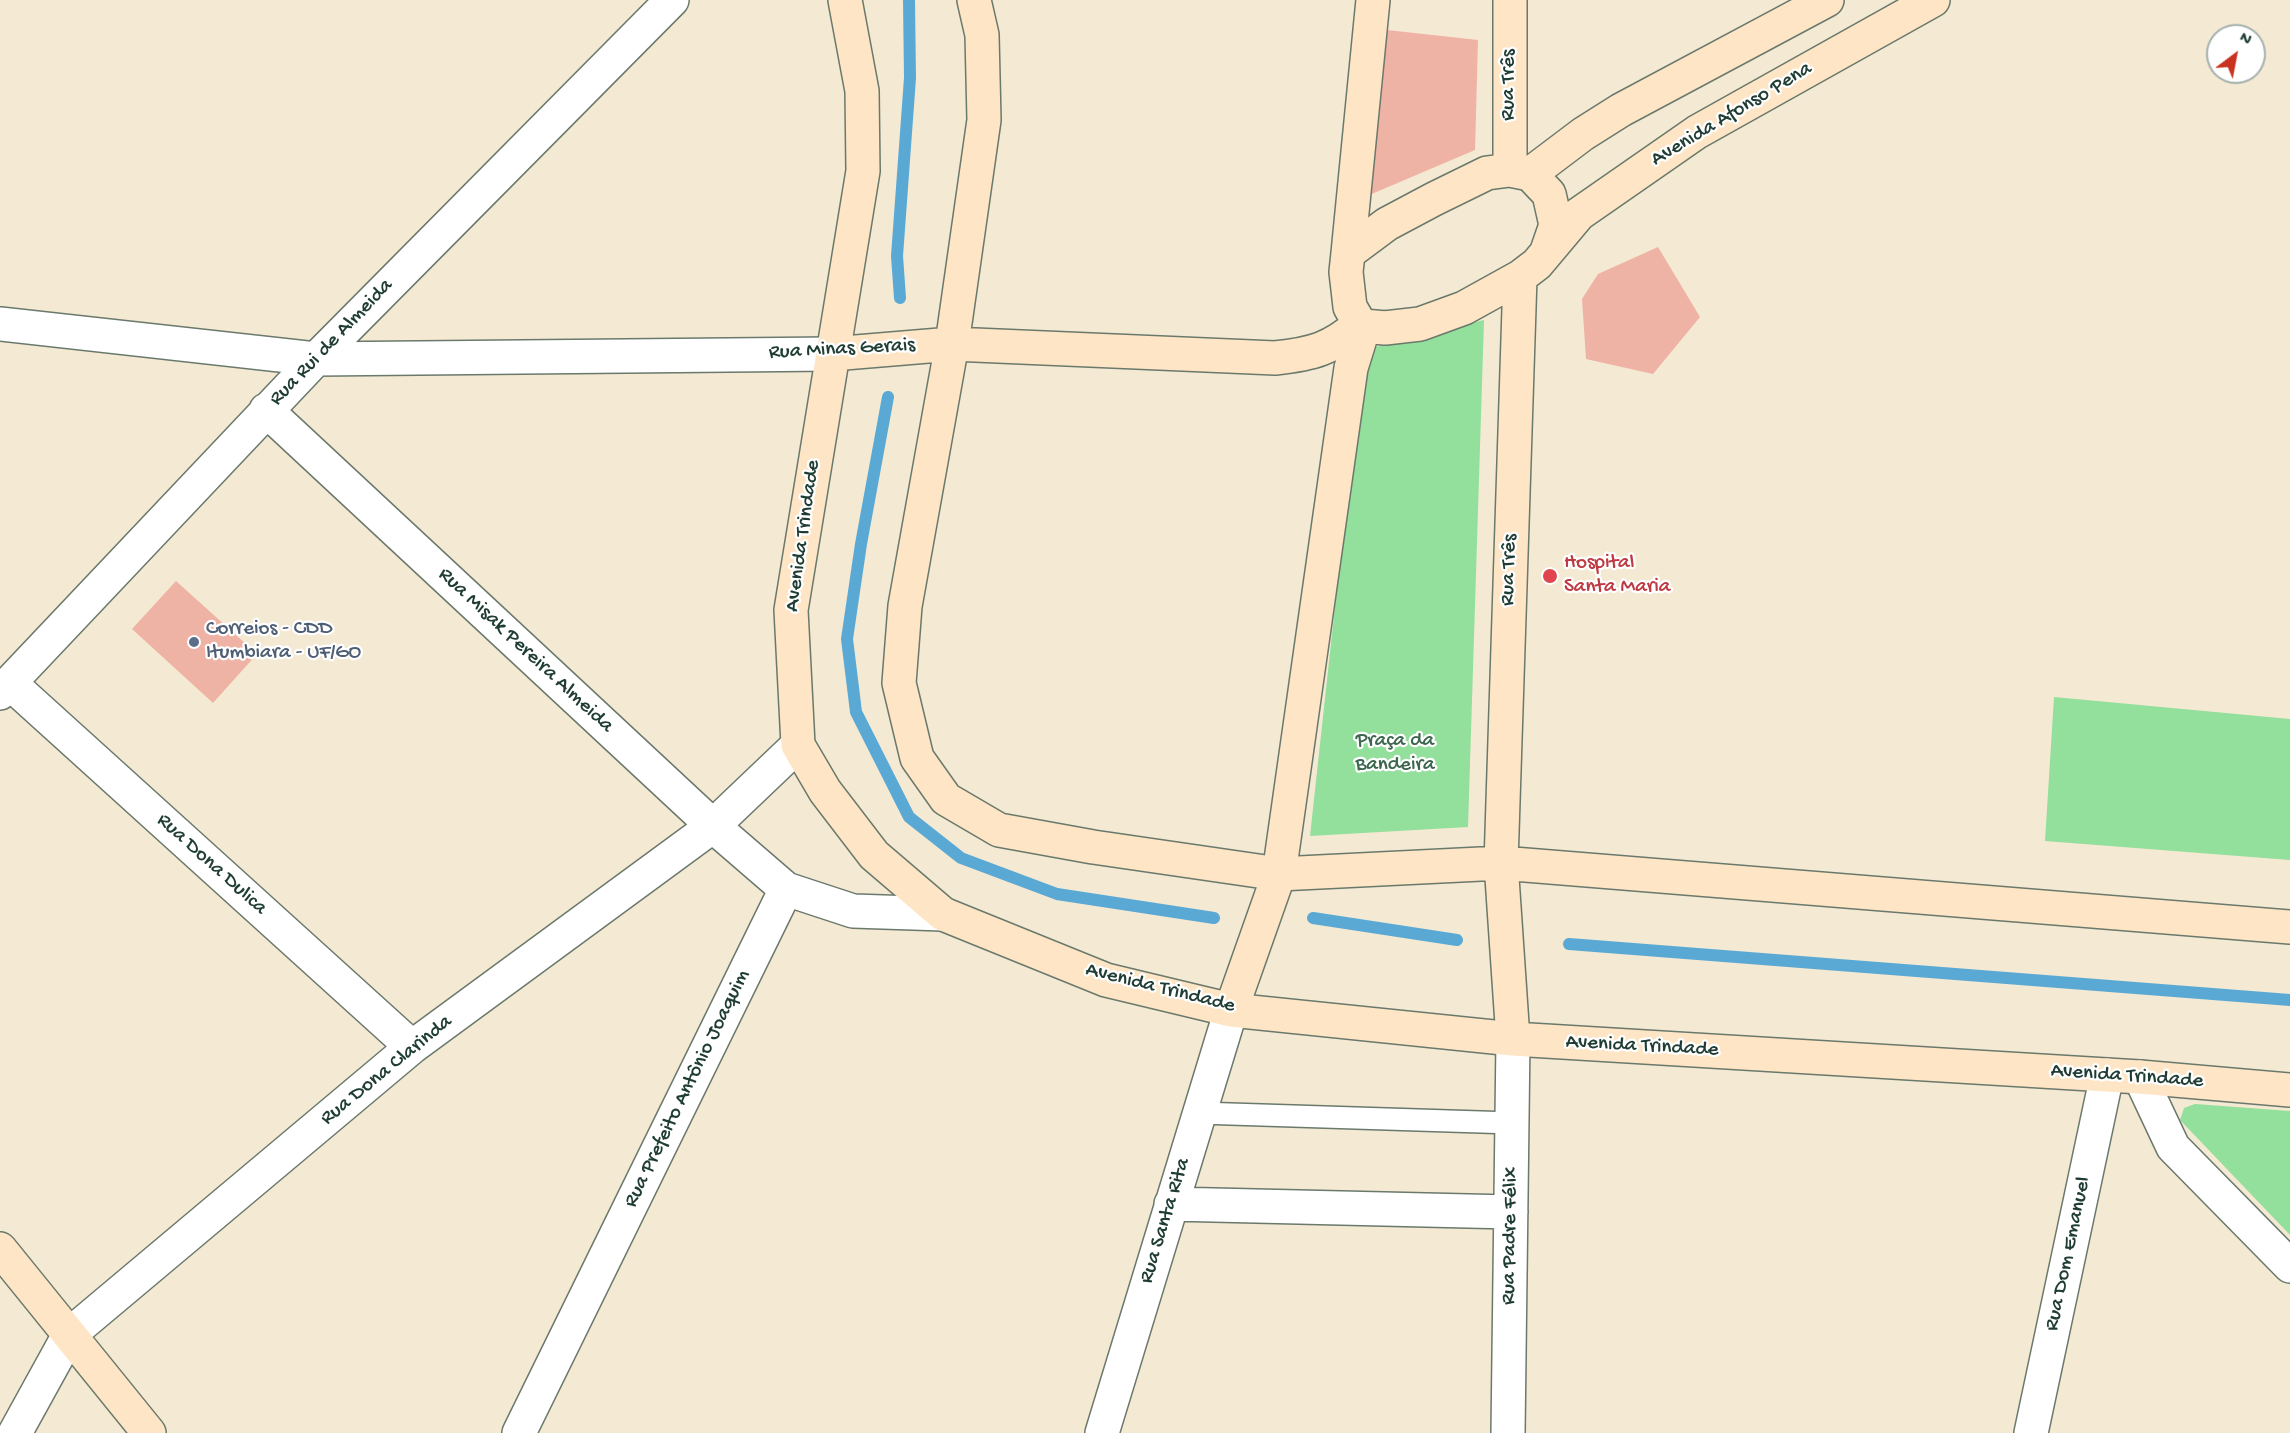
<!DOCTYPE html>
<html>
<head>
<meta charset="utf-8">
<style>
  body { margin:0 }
  #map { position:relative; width:2290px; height:1433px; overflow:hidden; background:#f4e9d3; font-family:"Gochi Hand",sans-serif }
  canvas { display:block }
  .north { position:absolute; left:2206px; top:24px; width:60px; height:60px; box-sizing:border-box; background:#fff; border:2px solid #a5b1ae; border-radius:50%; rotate:32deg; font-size:16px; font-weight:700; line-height:24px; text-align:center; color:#1f3d34 }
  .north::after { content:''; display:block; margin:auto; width:21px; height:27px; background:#c8321e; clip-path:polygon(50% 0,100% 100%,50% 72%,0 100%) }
</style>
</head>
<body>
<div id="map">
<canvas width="2290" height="1433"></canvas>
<div class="north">N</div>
</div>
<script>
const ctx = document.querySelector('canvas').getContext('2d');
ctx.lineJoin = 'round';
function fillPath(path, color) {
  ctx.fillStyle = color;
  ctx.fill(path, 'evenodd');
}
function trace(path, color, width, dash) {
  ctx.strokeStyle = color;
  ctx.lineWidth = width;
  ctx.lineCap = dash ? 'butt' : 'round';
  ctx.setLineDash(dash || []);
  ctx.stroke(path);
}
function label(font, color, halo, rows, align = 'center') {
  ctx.font = font + ' "Gochi Hand",sans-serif';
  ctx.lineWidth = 4.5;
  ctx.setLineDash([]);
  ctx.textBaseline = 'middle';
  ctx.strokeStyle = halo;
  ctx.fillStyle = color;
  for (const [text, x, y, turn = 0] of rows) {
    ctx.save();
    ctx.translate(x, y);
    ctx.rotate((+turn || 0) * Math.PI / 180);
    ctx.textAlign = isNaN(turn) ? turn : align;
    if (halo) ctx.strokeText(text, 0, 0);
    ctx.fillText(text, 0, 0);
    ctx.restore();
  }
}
fillPath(new Path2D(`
  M1484 320 1468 827 1310 836 1363 350Z
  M2054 697 2290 719V860L2045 841Z
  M2195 1104 2290 1111V1235L2180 1120 2184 1108Z`), '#93df9c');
trace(new Path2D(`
  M900 298 897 256 910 78 909 0
  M888 397 861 544 847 639 856 712 909 817 961 858 1057 894 1214 918
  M1313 918 1457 940
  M1569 944 2290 1000`), '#5aa9d4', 12);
fillPath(new Path2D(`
  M1387 30 1478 40 1475 150 1367 196Z
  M1658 247 1700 317 1653 374 1586 359 1582 299 1598 274Z
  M176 581 257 654 213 703 132 629Z`), '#efb3a5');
const lane = new Path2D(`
  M1199 1113 1512 1123`);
const street = new Path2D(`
  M0 324 316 359 832 354
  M266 410 713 826 786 889 853 911 943 914
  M10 683 412 1047
  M0 693 316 359 672 0
  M2140 1077 2173 1147 2290 1266
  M1171 1204 1511 1212
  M15 1433 69 1335 412 1047 713 826 798 745
  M519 1433 786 889
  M1102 1433 1231 1010
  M1508 1433 1513 1039
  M2031 1433 2107 1075`);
const secondary = new Path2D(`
  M845 0 862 91 863 171 791 610 798 745 825 791 874 855 943 914 1106 980 1231 1010 1513 1039 2140 1077 2290 1090
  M974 0 982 35 984 120 952 344 905 606 899 683 917 758 946 799 999 830 1093 847 1279 874 1501 863 2290 927
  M1510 170V0
  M1530 174 1583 134 1621 110 1827 0
  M1547 251 1556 225 1549 194 1530 174 1510 170 1487 173 1434 199 1387 224 1348 253 1346 272 1350 307 1360 324 1364 326 1385 328 1420 324 1464 308 1520 277 1537 264 1579 214 1697 132 1933 0
  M1348 253 1373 0
  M832 354 952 344 1275 358C1313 354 1331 349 1360 324
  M1231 1010 1279 874 1351 368 1364 326
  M1513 1039 1501 863 1520 277
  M0 1249 149 1433`);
trace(lane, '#6a796c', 24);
trace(street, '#6a796c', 36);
trace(secondary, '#6a796c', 36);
trace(lane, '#fff', 21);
trace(street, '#fff', 33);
trace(secondary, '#fde5c5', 33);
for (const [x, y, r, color] of [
  [1550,576,8,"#e0444e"],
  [194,642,6,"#5c6f8a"]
]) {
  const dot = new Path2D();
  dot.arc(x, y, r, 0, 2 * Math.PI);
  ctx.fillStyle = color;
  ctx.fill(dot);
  trace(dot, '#fff', 2);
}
label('21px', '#1f3d34', '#fff', [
  ["Rua Três",1510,85,-90],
  ["Avenida Afonso Pena",1732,115,-31],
  ["Rua Rui de Almeida",332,343,-46],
  ["Rua Minas Gerais",842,350,-3],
  ["Avenida Trindade",804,536,-82],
  ["Rua Três",1510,570,-88],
  ["Rua Misak Pereira Almeida",525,651,43],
  ["Rua Dona Dulica",211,865,42],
  ["Avenida Trindade",1160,989,14],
  ["Avenida Trindade",1642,1047,3],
  ["Rua Dona Clarinda",387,1071,-39],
  ["Avenida Trindade",2127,1077,4],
  ["Rua Prefeito Antônio Joaquim",688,1089,-64],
  ["Rua Santa Rita",1166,1221,-73],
  ["Rua Padre Félix",1511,1236,-89],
  ["Rua Dom Emanuel",2069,1254,-78]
]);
label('21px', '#be3a42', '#fff', [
  ["Hospital",1564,564],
  ["Santa Maria",1564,588]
], 'left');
label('21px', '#4e5e75', '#fff', [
  ["Correios - CDD",206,630],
  ["Itumbiara - UF/GO",206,654]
], 'left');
label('21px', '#3c664e', '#fff', [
  ["Praça da",1395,742],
  ["Bandeira",1395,766]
]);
</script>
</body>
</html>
